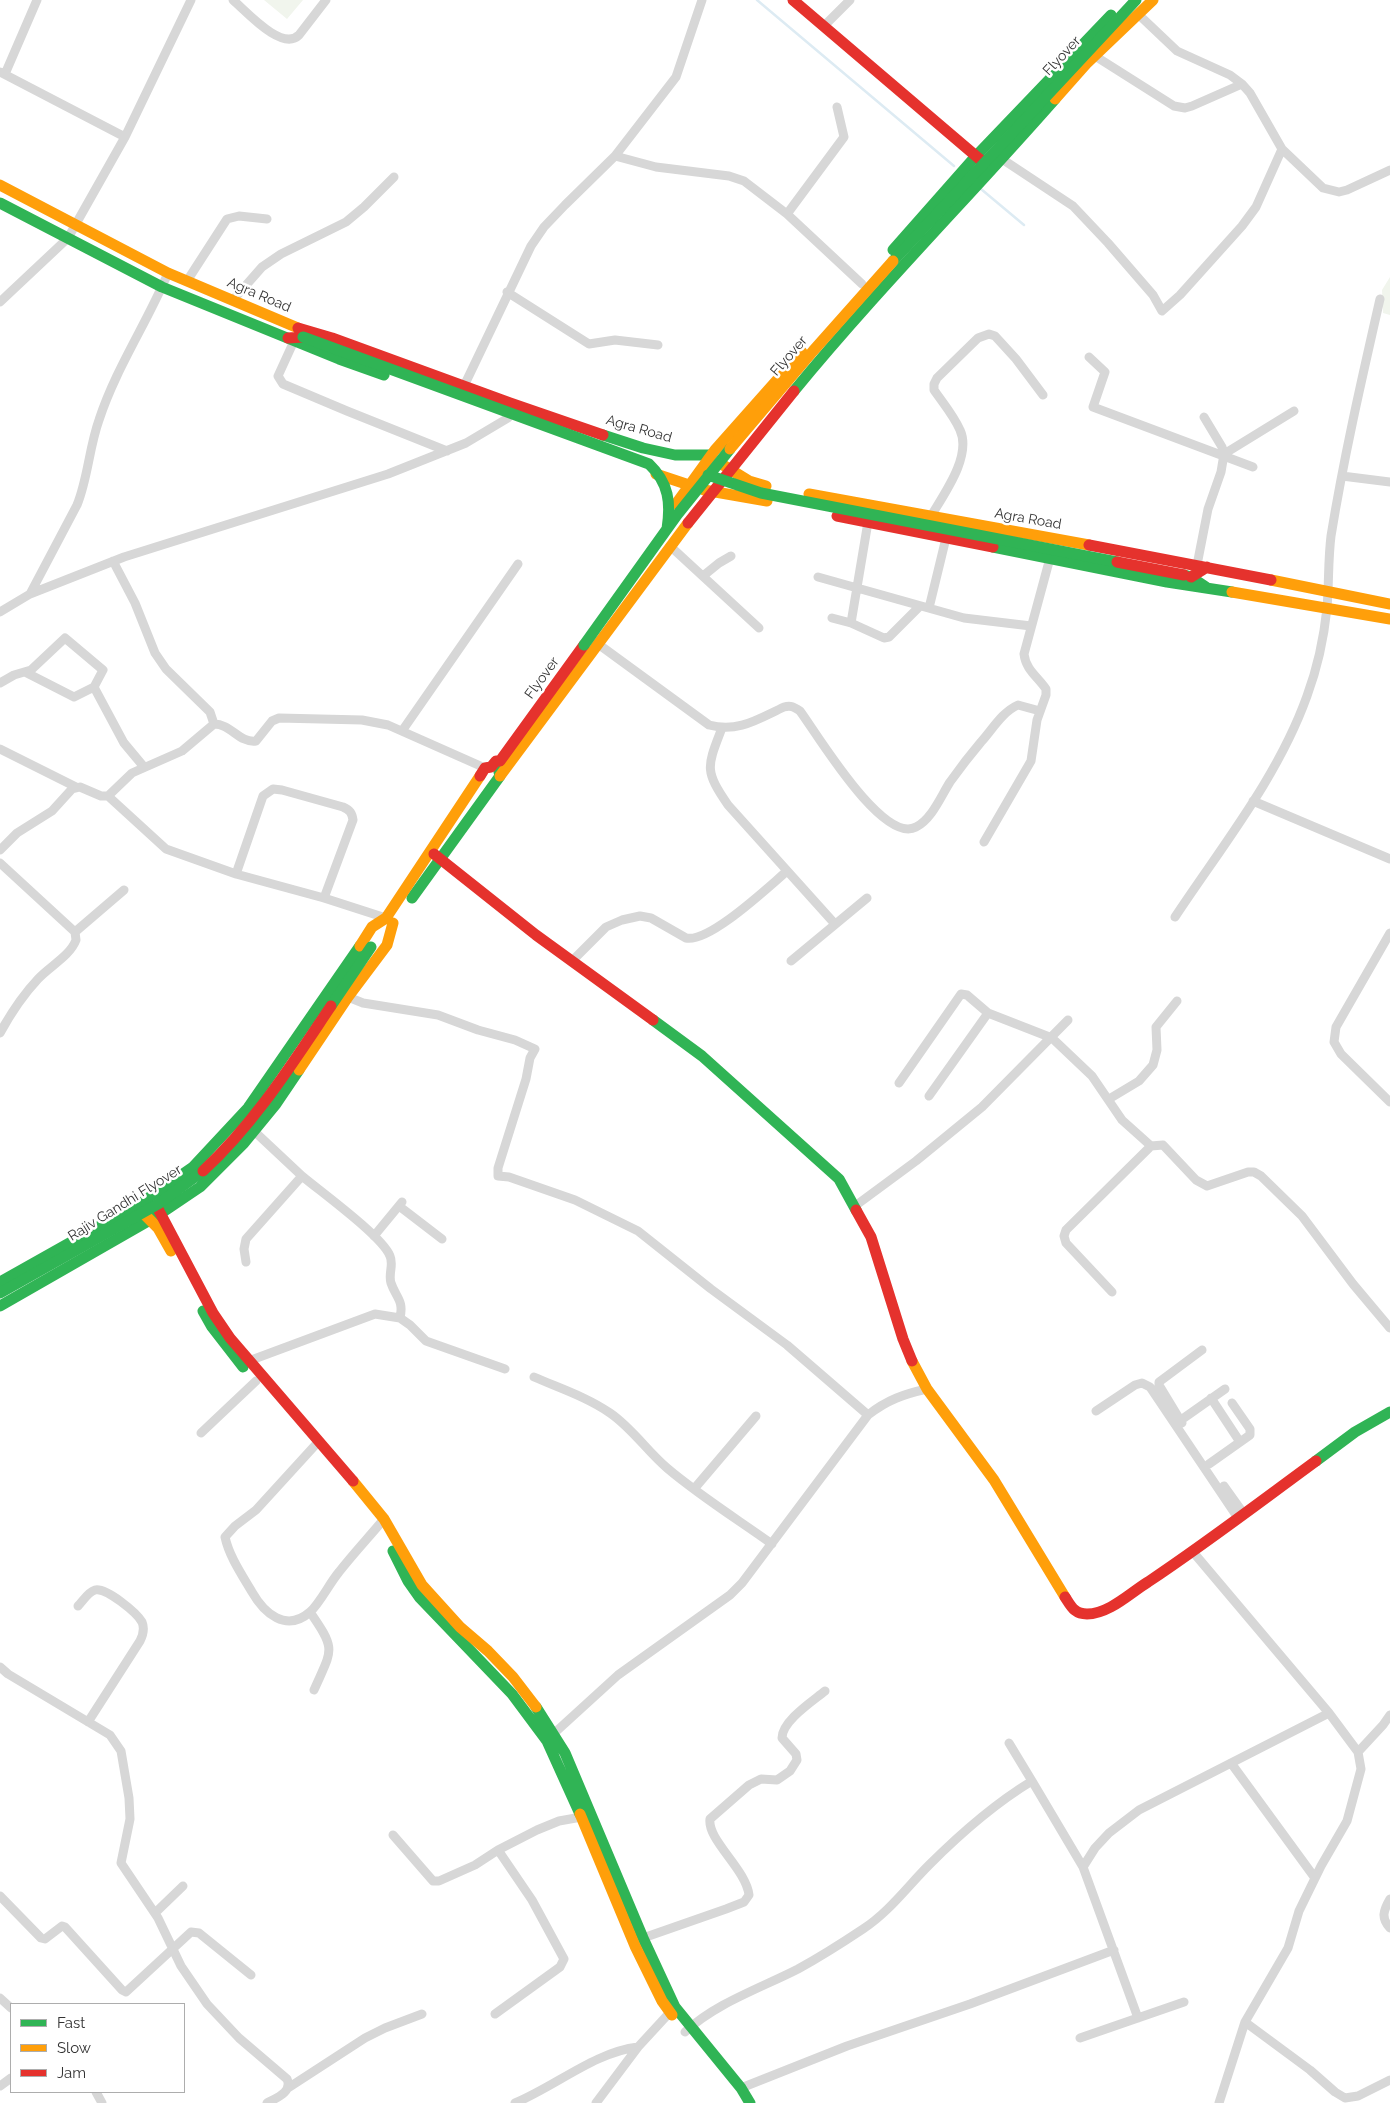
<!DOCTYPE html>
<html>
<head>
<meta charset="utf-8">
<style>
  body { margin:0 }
  #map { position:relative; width:1390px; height:2103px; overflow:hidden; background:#fff; font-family:Raleway,sans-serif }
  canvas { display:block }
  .legend { position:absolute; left:10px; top:2003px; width:175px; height:90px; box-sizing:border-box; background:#fff; border:1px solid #adadad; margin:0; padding:6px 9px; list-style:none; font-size:15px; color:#333 }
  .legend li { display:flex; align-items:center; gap:10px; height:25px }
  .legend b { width:25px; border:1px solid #adadad }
</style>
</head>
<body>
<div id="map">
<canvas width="1390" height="2103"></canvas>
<ul class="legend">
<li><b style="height:6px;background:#30b455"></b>Fast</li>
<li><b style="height:6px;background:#ff9f0a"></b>Slow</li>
<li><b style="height:6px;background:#e5322d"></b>Jam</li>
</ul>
</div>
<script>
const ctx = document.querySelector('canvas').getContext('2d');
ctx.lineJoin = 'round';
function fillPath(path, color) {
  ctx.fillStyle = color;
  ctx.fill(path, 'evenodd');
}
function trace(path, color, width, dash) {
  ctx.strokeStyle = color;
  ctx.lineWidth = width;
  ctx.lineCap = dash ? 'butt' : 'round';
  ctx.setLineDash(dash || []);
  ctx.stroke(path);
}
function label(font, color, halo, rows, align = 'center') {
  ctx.font = font + ' Raleway,sans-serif';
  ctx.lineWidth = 5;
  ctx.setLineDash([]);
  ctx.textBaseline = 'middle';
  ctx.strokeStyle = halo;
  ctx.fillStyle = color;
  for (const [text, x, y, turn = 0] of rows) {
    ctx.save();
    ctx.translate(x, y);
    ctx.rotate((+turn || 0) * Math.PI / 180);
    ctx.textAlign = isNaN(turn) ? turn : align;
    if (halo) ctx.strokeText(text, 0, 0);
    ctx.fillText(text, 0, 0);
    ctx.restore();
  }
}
fillPath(new Path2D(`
  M264 0H303L287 19Z
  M1390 277V315L1383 313 1382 290Z`), '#f1f5ed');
trace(new Path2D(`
  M757 0 954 166
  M981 189 1024 225`), '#ddebf3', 2.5);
trace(new Path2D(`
  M233 0C246 11 282 52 299 35L326 0
  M1138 14 1177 51 1230 75 1242 84 1250 93 1282 149 1323 188 1339 192 1347 190 1390 170
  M824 26 850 0
  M1095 56 1174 106 1185 108 1192 106 1242 84
  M0 72 125 137
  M5 74 37 0
  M615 156 656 167 729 176 744 181 787 214 862 284
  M1002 159 1073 206 1108 243 1153 295 1162 311 1180 295 1242 226 1256 207 1282 149
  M787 214 844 137 837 107
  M187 281 227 219 239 216 267 219
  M507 292 589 344 615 340 658 345
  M233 300 262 267 281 254 346 222 364 207 394 177
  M0 302 68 238 125 137 191 0
  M294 341 278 376 283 384 347 411 447 451
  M1089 357 1105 372 1093 407 1253 467
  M464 386 531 246 544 227 565 205 615 156 676 77 702 0
  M1224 454 1294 411
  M1342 476 1390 482
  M931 516C944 494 972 456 960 430 954 416 943 403 934 390V384L937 378 978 338 989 334 995 336 1016 359 1043 395
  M670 546 759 628
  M113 561 135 603 155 653 166 669 210 712 214 724
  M1197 565 1208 509 1221 472 1224 454 1222 447 1204 417
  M703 576 719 563 731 556
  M818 577 964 618 1031 626
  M30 594 77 505C88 478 89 448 99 420 116 368 147 323 168 273
  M929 608 946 538
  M0 612 30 594 124 557 388 474 466 443 508 418 509 411
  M832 618 851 623 884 638 889 637 919 607
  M851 623 868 522
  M594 641 709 725C738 733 758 719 784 707 791 705 794 707 800 711 817 734 883 845 916 827 932 819 941 796 950 782 960 768 970 755 981 742 992 730 1002 712 1018 705L1040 711
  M25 672 74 697 94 687 124 743 144 767
  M0 683 14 675 31 670 65 638 103 670 94 687
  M722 728C707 767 704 770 728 805L835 924
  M402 731 518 564
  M0 749 76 787
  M108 796 166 849 236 874 324 898 386 918
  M1253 801 1390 859
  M984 842 1031 761 1037 720 1046 695V689C1037 676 1026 670 1024 654L1050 558
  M0 850 17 833 52 811 72 789 80 787 101 796H108L132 773 182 751 214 724C231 724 239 743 256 741L272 721 279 718 362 720 388 725 485 768
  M0 863 75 932 76 940C70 956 50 966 38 979 22 996 11 1013 0 1033
  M236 874 263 796 273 789 282 790 343 807C350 810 352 813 353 820L324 898
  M1175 917C1222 846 1278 777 1307 696 1317 669 1324 637 1327 608 1329 584 1328 560 1331 536 1344 456 1362 378 1380 299
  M75 932 124 890
  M1390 933 1336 1027 1334 1042 1341 1054 1390 1102
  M572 961 606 927 622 920 640 916 651 918 686 938C709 943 767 888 786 872
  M791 961 867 898
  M348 997 363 1003 438 1015 478 1030 515 1040 535 1049 530 1058 526 1079 498 1168V1176L509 1177 575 1200 638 1231 711 1289 787 1345 868 1415
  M899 1083 961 994 967 995 988 1013
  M929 1096 988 1013 1052 1038 1092 1076 1122 1120 1151 1146 1066 1230 1064 1236 1066 1243 1112 1292
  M1109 1099 1139 1081 1153 1065 1157 1050 1156 1027 1177 1001
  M1151 1146 1163 1145 1196 1180 1207 1186 1248 1172H1254L1261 1176 1302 1216 1353 1284 1390 1328
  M302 1176C321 1192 382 1236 390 1256 394 1265 388 1274 391 1283 396 1298 404 1300 400 1318
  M399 1206 442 1239
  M855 1206 916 1161 982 1107 1068 1020
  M374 1236 402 1202
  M246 1262 244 1249 246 1239 302 1176 254 1131
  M246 1362 375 1314 400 1318 410 1325 426 1341 505 1369
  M534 1377C559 1388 587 1397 610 1413 632 1428 647 1451 667 1468 700 1496 737 1519 772 1544
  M1211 1398 1240 1442
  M1096 1411 1135 1385 1142 1383 1150 1387 1238 1518
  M1181 1420 1225 1389
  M1182 1423 1159 1385V1382L1202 1350
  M201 1433 256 1381
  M319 1441 256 1510 235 1526 225 1537C229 1556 242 1575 252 1592 264 1613 286 1633 310 1612 320 1603 329 1584 339 1572 353 1554 369 1537 384 1519
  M1209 1464 1250 1435V1429L1232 1403
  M1224 1486 1244 1514
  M694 1489 756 1416
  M1193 1552 1329 1713 1358 1752 1361 1769 1347 1821 1321 1866 1299 1911 1288 1948 1245 2022 1219 2103
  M78 1606C83 1601 88 1592 95 1590 106 1587 137 1613 142 1622 145 1629 143 1635 140 1641L88 1722
  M310 1612C337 1651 332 1649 314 1690
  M0 1667 8 1674 110 1735 121 1751 129 1798 130 1819 121 1863 158 1918 181 1966 207 2004 239 2038 287 2079C293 2092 276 2098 267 2103
  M550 1737 618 1675 730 1595 742 1583 868 1415C887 1400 904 1394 927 1389
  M1009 1743 1032 1781
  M1358 1752 1383 1725 1390 1715
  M1231 1763 1315 1878
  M393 1835 433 1881H439L475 1865 498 1850 537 1830 559 1821 587 1816
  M0 1896 41 1938 45 1939 62 1926 65 1927 122 1990 126 1992 191 1932 199 1933 251 1975
  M1390 1899C1383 1911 1381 1918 1390 1928
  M155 1913 183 1886
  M643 1938 726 1909 744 1902 749 1895C746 1869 707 1840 710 1819L749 1785 761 1779 777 1780 790 1771 797 1760 796 1754 782 1738C782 1721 813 1701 825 1691
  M0 1998 11 2008
  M495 2014 560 1967 564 1959 532 1900 498 1850
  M1138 2018 1083 1867 1095 1848 1109 1833 1139 1810 1329 1713
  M1245 2022 1310 2070 1335 2092 1345 2098 1358 2096 1390 2080
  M685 2032C716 2003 761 1988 798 1969 820 1957 842 1943 863 1929 889 1912 907 1887 929 1865 960 1834 994 1804 1032 1781L1083 1867
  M1080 2038 1184 2002
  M0 2086 11 2078
  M288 2088 365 2038 385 2028 422 2014
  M741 2088 847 2046 970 2004 1114 1950
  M96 2092 102 2103
  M515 2103C556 2086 595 2052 638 2047
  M596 2103 638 2047 673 2009`), '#d7d7d7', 9);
trace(new Path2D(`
  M0 203 162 287 339 359 384 375
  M893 250 976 156 1111 15
  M794 391C877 290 969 197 1055 99
  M603 435 643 448 675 455H711
  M993 547 1167 582 1232 592
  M1184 575 1191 577 1206 587
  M412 898 500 776 499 772 502 766 500 761
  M653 1020 702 1056 839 1179 856 1210
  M0 1282 144 1201 193 1167 248 1108 360 946
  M0 1306 157 1216 200 1187 244 1143 276 1104 299 1070
  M203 1311 212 1327 243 1367
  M1316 1461 1355 1432 1390 1412
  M393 1551 408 1581 420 1598 512 1694 547 1741 580 1814
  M536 1707 565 1753 643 1938 675 2007 741 2088 750 2103`), '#30b455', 11);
trace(new Path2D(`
  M1055 99 1086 64 1153 0
  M0 185 168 273 298 328
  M723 465 749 481 766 486
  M656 474 689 485
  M704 490 767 501
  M809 494 1089 545
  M676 504 715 450 802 352
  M1271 580 1390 604
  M1232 592 1390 619
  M500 776 688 523
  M360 946 372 927 386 918 480 776
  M299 1070 348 997 387 945 393 923
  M145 1215 158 1228 171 1251
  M912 1361 927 1389 994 1480 1065 1597
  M353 1481 384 1519 422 1585 460 1627 488 1651 513 1677 536 1707
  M580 1814 635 1946 662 2001 672 2015`), '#ff9f0a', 11);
trace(new Path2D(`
  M793 0 983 162
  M298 328 332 338 510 403 603 435
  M288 338 303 337
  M837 516 993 547
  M688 523 794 391
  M1089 545 1271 580
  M1191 577 1207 567
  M480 776 485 768 491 767 496 761H500L584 645
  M434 854 536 935 653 1020
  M157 1207 213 1313 230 1338 353 1481
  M856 1210 871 1237 903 1339 912 1361
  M1065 1597C1071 1606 1074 1614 1087 1614 1109 1614 1130 1593 1148 1582 1205 1544 1260 1502 1316 1461`), '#e5322d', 11);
trace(new Path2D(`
  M893 261 1136 0
  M303 337 649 464C669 483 671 503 667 529
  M708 475 761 493 1117 562
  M584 645 677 515 730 449
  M331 1006 371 947
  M0 1293 158 1204 203 1171`), '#30b455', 11);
trace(new Path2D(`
  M730 449 813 351 893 261`), '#ff9f0a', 11);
trace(new Path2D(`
  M1117 562 1184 575
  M203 1171C255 1123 292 1064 331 1006`), '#e5322d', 11);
label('14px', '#333', '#fff', [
  ["Flyover",1062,56,-47],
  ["Agra Road",259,295,23],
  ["Flyover",789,356,-49],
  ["Agra Road",639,429,16],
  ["Agra Road",1028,519,10],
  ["Flyover",542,678,-54],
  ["Rajiv Gandhi Flyover",125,1203,-32]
]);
</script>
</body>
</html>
